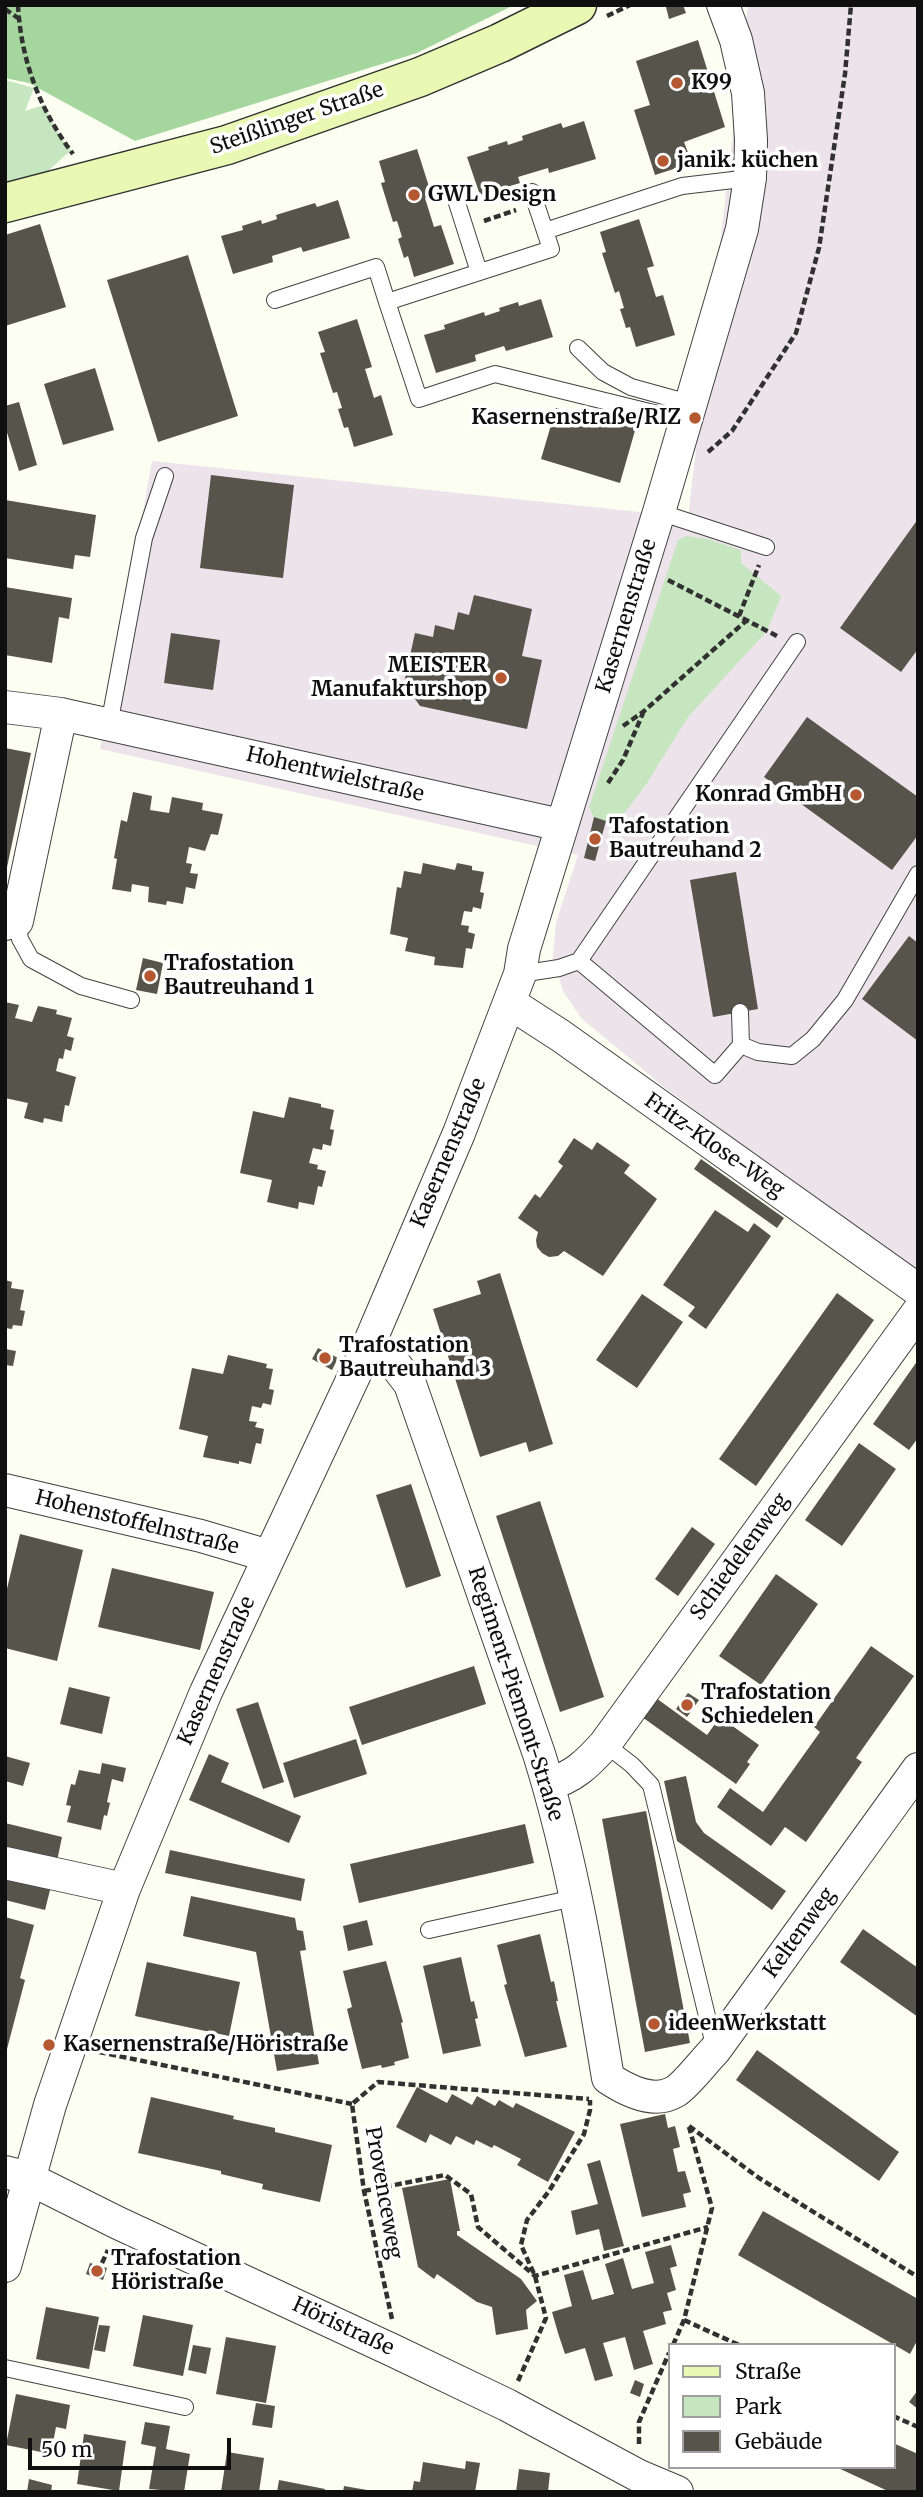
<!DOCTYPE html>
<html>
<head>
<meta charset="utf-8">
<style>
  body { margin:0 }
  #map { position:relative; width:923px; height:2497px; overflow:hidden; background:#fcfef2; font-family:Merriweather,serif }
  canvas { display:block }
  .frame { position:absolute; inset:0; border:7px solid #0f0f0f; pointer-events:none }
  .legend { position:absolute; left:668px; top:2343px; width:228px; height:126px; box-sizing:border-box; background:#fff; border:2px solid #9f9f9f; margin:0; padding:9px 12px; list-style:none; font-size:21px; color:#0f0f0f }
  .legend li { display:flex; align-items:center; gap:14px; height:35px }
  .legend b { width:35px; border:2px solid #9f9f9f }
  .scale { position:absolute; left:28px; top:2438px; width:203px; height:32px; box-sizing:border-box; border:4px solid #0f0f0f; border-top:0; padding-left:9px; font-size:21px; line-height:24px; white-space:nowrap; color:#0f0f0f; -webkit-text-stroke:5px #fff; paint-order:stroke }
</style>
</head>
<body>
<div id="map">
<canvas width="923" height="2497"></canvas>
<div class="frame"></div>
<ul class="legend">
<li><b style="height:9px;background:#e9f9b3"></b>Straße</li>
<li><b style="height:19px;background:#c5e6be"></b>Park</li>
<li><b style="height:19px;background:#57544c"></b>Gebäude</li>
</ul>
<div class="scale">50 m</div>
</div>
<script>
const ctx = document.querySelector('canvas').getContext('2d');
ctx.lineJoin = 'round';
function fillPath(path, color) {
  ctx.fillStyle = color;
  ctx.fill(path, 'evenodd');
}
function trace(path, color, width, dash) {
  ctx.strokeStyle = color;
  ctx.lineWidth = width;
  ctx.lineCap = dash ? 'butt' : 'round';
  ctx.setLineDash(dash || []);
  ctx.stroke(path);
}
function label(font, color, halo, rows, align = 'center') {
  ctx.font = font + ' Merriweather,serif';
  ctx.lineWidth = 7;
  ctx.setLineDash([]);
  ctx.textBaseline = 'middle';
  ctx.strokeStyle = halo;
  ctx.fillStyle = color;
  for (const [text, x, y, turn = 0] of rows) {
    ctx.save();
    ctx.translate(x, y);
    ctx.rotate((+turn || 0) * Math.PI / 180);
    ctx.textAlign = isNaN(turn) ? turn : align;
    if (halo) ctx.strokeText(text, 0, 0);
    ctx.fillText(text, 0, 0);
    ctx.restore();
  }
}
fillPath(new Path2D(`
  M748 5H918V1274L664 1087 581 1018 563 991 553 957 556 922 578 855 100 749 152 461 688 517Z`), '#ede4eb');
fillPath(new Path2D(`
  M5 80 34 88 25 111 44 105 61 138 71 150 46 173 5 182Z
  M687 536 707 539 741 550V563L781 596 767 631 688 717 645 786 619 820 606 821 594 817 589 807 678 540Z`), '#c5e6be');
fillPath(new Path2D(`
  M5 5H514L417 53 135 141 29 83 5 78Z`), '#a5d69e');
fillPath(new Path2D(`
  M672 5H683L686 13 669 19 666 7Z
  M698 40 725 127 684 142 692 163 655 175 634 110 650 105 636 61Z
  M584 121 596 159 549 173 548 168 518 177 520 183 480 195 467 157 489 150 488 147 507 141 508 145 523 140 522 136 561 123 563 128Z
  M417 149 432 196 425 198 434 227 441 225 454 264 414 277 408 256 404 258 398 239 402 237 397 221 393 222 381 183 385 182 379 161Z
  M338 200 350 238 303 252 301 247 272 256 273 262 233 274 221 236 243 230 242 226 261 220 262 224 277 219 276 215 315 203 317 207Z
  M639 219 654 266 647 268 656 297 663 295 675 335 636 347 630 327 626 328 620 309 624 308 619 291 615 293 602 253 606 252 600 232Z
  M40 224 66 307 5 326V235Z
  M188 255 238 416 158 442 107 280Z
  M541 299 553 337 506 351 504 346 475 355 476 361 436 373 424 335 445 329 444 325 484 312 485 316 500 311 499 308 518 302 519 306Z
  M357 319 372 367 365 369 374 398 381 395 393 435 354 447 348 427 344 428 338 409 342 408 337 392 333 393 320 353 325 352 318 332Z
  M95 368 114 430 63 445 44 384Z
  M19 402 37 465 19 471 5 426V406Z
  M556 408 594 420 598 408 638 420 620 483 541 459Z
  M211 475 294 485 283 578 200 568Z
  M5 500 96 515 90 557 75 555 73 569 5 558Z
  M918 519V649L901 672 840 628Z
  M5 587 72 598 69 619 59 617 52 663 5 655Z
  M474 595 532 609 522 656 542 660 527 729 420 706 404 683 415 633 433 637 435 625 454 630 458 612 469 615Z
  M171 633 220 640 213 690 164 683Z
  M807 717 918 797V835L892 870 764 777Z
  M5 748 31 753 6 872H5Z
  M133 792 152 796 150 810 169 813 172 797 203 803 202 810 223 814 218 835 211 834 205 851 189 847 186 863 192 864 190 873 198 874 195 889 186 887 183 904 167 901 166 905 148 902 149 887 132 884 131 892 112 889 117 859 114 858 121 820 127 822Z
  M594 817 606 821 595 861 584 858Z
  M423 863 455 870 457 863 472 866V870L484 872 480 892 484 893 481 909 473 907 472 912 464 911 461 925 469 926 468 932 475 934 472 949 466 948 463 968 434 965 435 957 405 951 408 938 390 934 397 887 401 888 404 871 421 874Z
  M736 872 758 1009 713 1017 690 880Z
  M909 936 918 943V1041L862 999Z
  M143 958 163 963 157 994 136 990Z
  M5 1002 19 1005 15 1018 32 1022 38 1006 57 1010 56 1014 72 1018 67 1036 74 1038 71 1051 65 1049 63 1059 59 1058 56 1071 76 1077 69 1106 65 1105 62 1122 44 1118 43 1123 24 1118 28 1103 5 1098Z
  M289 1097 321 1104V1107L334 1110 330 1129 334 1130 331 1146 323 1144 322 1150 313 1148 309 1163 318 1165 317 1169 326 1171 322 1187 318 1186 314 1205 299 1202 298 1209 267 1202 272 1180 240 1173 253 1111 284 1118Z
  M574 1138 592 1150 597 1142 630 1165 624 1173 657 1199 603 1276 564 1251 558 1256 549 1257 542 1253 537 1247 536 1240 538 1232 518 1218 535 1194 540 1198 563 1166 558 1162Z
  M701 1159 784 1218 777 1228 694 1169Z
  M715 1210 748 1232 754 1223 771 1236 706 1329 688 1316 695 1307 663 1285Z
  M500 1273 553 1444 529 1452 526 1442 480 1457 433 1309 481 1294 477 1281Z
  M5 1280 12 1282 11 1288 24 1290 20 1310 25 1311 22 1326 13 1325 12 1329 5 1328Z
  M837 1293 874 1320 756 1486 719 1459Z
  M642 1294 683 1322 637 1388 596 1360Z
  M318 1348 338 1358 332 1370 312 1359Z
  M5 1349 16 1351 13 1366 5 1365Z
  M228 1355 267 1364 266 1368 273 1369 269 1389 274 1390 271 1405 263 1403 261 1408 252 1406 249 1421 257 1422 255 1427 264 1429 261 1444 256 1443 251 1464 239 1461V1464L203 1457 208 1436 179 1429 192 1368 223 1374Z
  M918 1360V1438L909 1450 873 1424Z
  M859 1443 896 1469 842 1546 805 1520Z
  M411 1484 441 1576 406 1588 376 1495Z
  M540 1501 604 1697 560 1712 496 1516Z
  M692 1527 715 1544 678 1596 655 1579Z
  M20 1534 83 1550 57 1661 5 1648V1597Z
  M112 1568 214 1592 200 1650 98 1627Z
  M776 1574 818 1604 761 1685 719 1656Z
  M871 1646 914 1676 856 1758 862 1762 806 1842 785 1827 771 1846 717 1807 730 1788 763 1812 820 1732 814 1727Z
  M474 1666 486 1704 362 1745 349 1707Z
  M69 1687 110 1697 102 1734 60 1724Z
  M688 1693 699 1700 687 1717 676 1709Z
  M656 1698 707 1735 720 1717 759 1745 747 1762 750 1764 736 1784 642 1717Z
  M258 1702 284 1782 263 1789 236 1709Z
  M356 1739 367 1774 294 1798 283 1763Z
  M209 1754 229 1763 221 1782 301 1816 289 1843 189 1800Z
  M5 1756 30 1763 23 1786 5 1781Z
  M102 1763 126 1768 123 1782 112 1779 107 1802 110 1803 107 1816 104 1815 101 1830 67 1822 71 1806 66 1805 71 1784 75 1785 79 1770 100 1774Z
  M686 1776 696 1822 704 1833 786 1891 772 1910 677 1841 664 1781Z
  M646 1811 690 2043 645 2052 602 1819Z
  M5 1823 62 1837 57 1861 5 1849Z
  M525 1824 534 1863 359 1903 350 1864Z
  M170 1850 305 1879 301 1901 165 1873Z
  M5 1875 51 1886 45 1910 5 1900Z
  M191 1896 295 1918 297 1930 303 1931 306 1950 300 1951 319 2064 277 2071 256 1952 183 1936Z
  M5 1917 34 1925 20 1978 25 1980 6 2053Z
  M367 1920 373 1945 348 1951 343 1926Z
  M863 1929 918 1968V2017L840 1962Z
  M540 1934 551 1982 554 1981 558 2001H556L567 2047 525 2057 504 1985 507 1984 497 1945Z
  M461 1957 471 2002 474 2001 478 2018 475 2019 481 2046 443 2054 423 1966Z
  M386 1961 403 2022 401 2023 409 2058 394 2062 395 2065 382 2068 381 2065 362 2069 347 2009 352 2007 343 1971Z
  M147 1962 240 1982 229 2036 135 2016Z
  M757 2050 899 2152 879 2181 736 2080Z
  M417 2087 447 2103 452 2094 472 2105 477 2096 495 2106 499 2100 513 2108 516 2103 575 2132 548 2182 517 2165 521 2159 494 2145 492 2148 476 2140 474 2145 456 2136 451 2145 430 2134 426 2143 396 2127Z
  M151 2097 234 2116 233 2119 275 2128V2132L332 2145 320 2202 262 2189 263 2184 221 2174V2171L138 2153Z
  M665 2114 668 2128 675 2126 680 2147 673 2149 678 2172 685 2171 691 2192 683 2194 686 2207 642 2217 620 2124Z
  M600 2160 624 2246 604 2251 599 2229 576 2235 571 2211 598 2204 587 2164Z
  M450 2179 460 2231H457V2235L521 2279 537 2301 526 2310 528 2329 496 2335 492 2307 477 2302 437 2274 434 2279 418 2267 402 2188Z
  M763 2211 918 2299V2339L910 2354 738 2255Z
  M671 2245 677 2266 670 2268 676 2290 667 2293 672 2310 663 2312 666 2324 643 2331 653 2364 634 2370 625 2337 603 2343 613 2376 595 2381 585 2348 565 2354 558 2333 552 2312 572 2306 564 2275 583 2270 592 2300 614 2294 605 2264 623 2258 632 2289 654 2283 645 2252Z
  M90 2263 107 2268 103 2280 86 2274Z
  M46 2307 99 2317 89 2369 36 2359Z
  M143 2315 193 2325 183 2376 133 2366Z
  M99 2325 110 2326 105 2352 94 2350Z
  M226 2337 276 2346 266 2403 216 2394Z
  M193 2345 211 2348 206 2374 188 2370Z
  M635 2380 644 2384 640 2397 630 2393Z
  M918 2390V2409L909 2402Z
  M16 2394 70 2405 66 2429 56 2427 51 2454 6 2445Z
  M256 2403 275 2406 272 2428 252 2425Z
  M145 2422 170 2426 166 2449 190 2454 184 2492 149 2489 156 2447 141 2444Z
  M84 2434 126 2441 119 2491 77 2484Z
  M893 2443 918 2454V2492H890L836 2467H893Z
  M227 2452 264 2458 259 2492H221Z
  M466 2461 480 2463 475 2492H412L414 2481 420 2482 423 2462 465 2469Z
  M519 2469 550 2473 548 2492H516Z
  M29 2479 52 2485 51 2492H27Z
  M279 2480 325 2489 324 2492H277Z
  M344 2486 367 2490V2492H343Z`), '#57544c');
const service = new Path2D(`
  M532 192 545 231
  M457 203 479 272
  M275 300 376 267 387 302 551 249 545 231 682 186 750 178
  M387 302 419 399 495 374 686 421
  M578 348 603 372 631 387 689 403
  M659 512 766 547
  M109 725 144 538 165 476
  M17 921 20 939 31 959 81 986 131 1000
  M579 961 715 1075 741 1045 740 1012
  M520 974 559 968 579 961 797 642
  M741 1045 758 1052 792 1056 813 1039 845 1000 918 874
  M605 1744 632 1765 651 1785 715 2049
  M429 1930 574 1898
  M5 2368 185 2407`);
const minor = new Path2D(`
  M5 707 61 714 561 825
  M5 924 17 921 61 714
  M510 1003 561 1036 918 1290
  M369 1344 390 1358 410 1384 539 1754C572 1859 590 1969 608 2078 626 2090 654 2105 676 2091 687 2084 705 2060 715 2050L918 1769
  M5 1490 201 1536 269 1556
  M548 1784C573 1778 588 1763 605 1744L918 1312
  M5 1863 124 1889
  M5 2172 28 2178 118 2223 392 2350 507 2405 639 2476 677 2492
  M5 2266 50 2105 124 1889 206 1692 369 1344 459 1133 520 974 524 949 659 512 742 229 750 178 751 140 748 93 736 40 723 5`);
const secondary = new Path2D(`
  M5 203 227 145 420 77 500 43 577 5`);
trace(service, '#424242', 18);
trace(minor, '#424242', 34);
trace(secondary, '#313131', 41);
trace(new Path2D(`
  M18 5C21 61 40 110 73 154
  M5 9 18 18
  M607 16 630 5
  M484 221 516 210
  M708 452 732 431 796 333 819 248 845 74 851 5
  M668 580 779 637
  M739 616 759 565
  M623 726 643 712 747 620
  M608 783 623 760 643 713
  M99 2052 352 2104
  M689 2126 759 2178 918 2277
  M364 2191 445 2175 471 2194 478 2227 535 2276 708 2227
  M102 2263 108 2250
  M392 2319 364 2191 352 2104 378 2082 589 2099
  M684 2320 739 2345
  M673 2345 684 2320 712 2208 689 2127
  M518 2381 546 2318 535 2276 521 2245 527 2220 549 2191 584 2134 590 2110V2100
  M893 2416 918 2427
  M639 2444V2422L669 2353`), '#313131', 4.5, [7, 3.5]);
trace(service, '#fff', 16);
trace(minor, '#fff', 32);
trace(secondary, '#e9f9b3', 38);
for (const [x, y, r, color] of [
  [677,83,7,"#b55731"],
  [663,161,7,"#b55731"],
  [414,195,7,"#b55731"],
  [695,418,7,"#b55731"],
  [501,678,7,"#b55731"],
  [856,795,7,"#b55731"],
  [595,839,7,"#b55731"],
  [150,976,7,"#b55731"],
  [325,1358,7,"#b55731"],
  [687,1705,7,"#b55731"],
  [654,2024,7,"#b55731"],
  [49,2045,7,"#b55731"],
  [97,2271,7,"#b55731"]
]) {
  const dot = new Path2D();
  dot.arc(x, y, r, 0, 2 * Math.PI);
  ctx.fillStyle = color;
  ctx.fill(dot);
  trace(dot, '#fff', 2.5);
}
label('bold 21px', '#0f0f0f', '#fff', [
  ["K99",691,83],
  ["janik. küchen",677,161],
  ["GWL Design",428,195],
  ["Kasernenstraße/RIZ",681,418,"right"],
  ["MEISTER",487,666,"right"],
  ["Manufakturshop",487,690,"right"],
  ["Konrad GmbH",842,795,"right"],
  ["Tafostation",609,827],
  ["Bautreuhand 2",609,851],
  ["Trafostation",164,964],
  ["Bautreuhand 1",164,988],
  ["Trafostation",339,1346],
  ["Bautreuhand 3",339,1370],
  ["Trafostation",701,1693],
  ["Schiedelen",701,1717],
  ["ideenWerkstatt",668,2024],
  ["Kasernenstraße/Höristraße",63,2045],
  ["Trafostation",111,2259],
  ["Höristraße",111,2283]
], 'left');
label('21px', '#0f0f0f', '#fff', [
  ["Steißlinger Straße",297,119,-19],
  ["Kasernenstraße",627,616,-73],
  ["Hohentwielstraße",335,775,13],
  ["Fritz-Klose-Weg",714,1146,35],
  ["Kasernenstraße",449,1153,-67],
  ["Hohenstoffelnstraße",137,1523,14],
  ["Schiedelenweg",740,1557,-54],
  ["Kasernenstraße",217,1671,-66],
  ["Regiment-Piemont-Straße",515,1694,72],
  ["Keltenweg",800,1933,-54],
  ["Provenceweg",383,2193,80],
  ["Höristraße",343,2327,25]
]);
</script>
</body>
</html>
